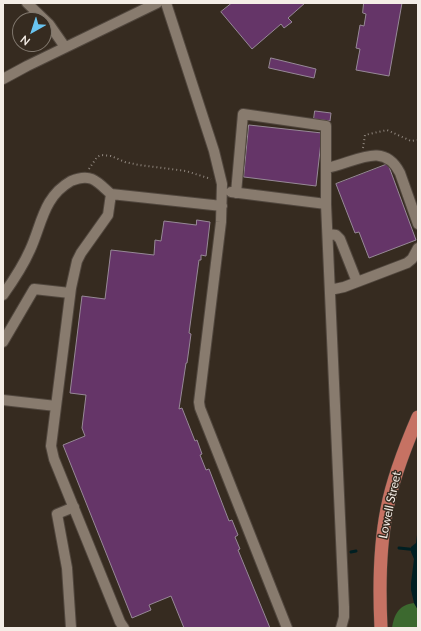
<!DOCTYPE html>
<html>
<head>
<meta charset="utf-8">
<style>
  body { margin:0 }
  #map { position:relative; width:421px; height:631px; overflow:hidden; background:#362b20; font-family:Lato,sans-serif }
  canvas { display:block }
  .frame { position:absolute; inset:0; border:4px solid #f4ede6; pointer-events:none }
  .north { position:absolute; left:12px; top:12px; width:40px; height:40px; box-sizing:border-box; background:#362b20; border:1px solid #82796f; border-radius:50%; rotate:219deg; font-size:11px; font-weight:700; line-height:16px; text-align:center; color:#f4ede6 }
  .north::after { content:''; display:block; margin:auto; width:14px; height:18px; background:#69c4f0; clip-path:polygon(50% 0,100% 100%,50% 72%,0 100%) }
</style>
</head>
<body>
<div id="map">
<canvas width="421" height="631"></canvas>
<div class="frame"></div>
<div class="north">N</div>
</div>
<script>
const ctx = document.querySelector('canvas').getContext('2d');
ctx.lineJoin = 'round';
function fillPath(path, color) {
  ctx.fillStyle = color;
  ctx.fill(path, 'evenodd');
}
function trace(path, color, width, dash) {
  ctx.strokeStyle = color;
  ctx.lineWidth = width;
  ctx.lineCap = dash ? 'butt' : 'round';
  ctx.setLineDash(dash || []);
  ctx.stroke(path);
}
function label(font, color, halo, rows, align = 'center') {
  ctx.font = font + ' Lato,sans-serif';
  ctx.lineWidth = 3;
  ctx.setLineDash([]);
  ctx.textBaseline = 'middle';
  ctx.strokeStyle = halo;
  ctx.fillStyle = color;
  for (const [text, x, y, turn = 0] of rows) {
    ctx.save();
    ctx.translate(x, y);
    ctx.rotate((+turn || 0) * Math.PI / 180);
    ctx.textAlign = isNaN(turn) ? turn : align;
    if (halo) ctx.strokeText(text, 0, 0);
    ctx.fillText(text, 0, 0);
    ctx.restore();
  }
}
fillPath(new Path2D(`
  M414 603 418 610V628H392C394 614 399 605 414 603Z`), '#3c692f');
fillPath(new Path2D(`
  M418 527V610L414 603 411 590V583L414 559 411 552V547L416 543Z`), '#001f22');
trace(new Path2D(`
  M399 548 418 550
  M351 552 356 551`), '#001f22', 3);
const building = new Path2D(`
  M232 3H305L288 18 292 22 284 28 281 24 252 49 221 12Z
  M364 3H402L389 76 356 70 360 49 356 48 360 25 364 26 366 14 363 13Z
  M271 58 316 69 314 78 269 68Z
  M315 111 331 113 330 121 314 119Z
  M249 125 322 133 316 186 244 177Z
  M388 164 416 240 369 258 359 232 355 233 336 184Z
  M197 220 210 222 206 256 201 255V260H199L189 333 191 334 187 363H186L179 409 182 408 195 441 197 440 202 454 200 455 206 470 209 469 229 521 232 520 238 535 235 537 240 549 238 550 270 628H184L171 596 149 605 151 610 132 618 63 445 85 436 82 428 86 395 70 393 82 296 105 299 111 250 154 255 155 240 161 241 164 221 196 225Z`);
fillPath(building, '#653568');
trace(building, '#978997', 1);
const minor = new Path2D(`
  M27 3 49 24 65 47
  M166 3 214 151 222 184 221 222 199 402 200 408 287 628
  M3 79 27 66 157 3
  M326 168C353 164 383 139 400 173L418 224
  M231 192 326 204
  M236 193 243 114 326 126V204L344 607V617L341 628
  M328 234 336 235 340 239 357 282
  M330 290 344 287 407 263 412 259 418 248
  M3 295C13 281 23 266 30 250 42 224 43 197 71 181 78 178 85 176 92 179 99 182 105 189 111 194
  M3 342 34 289 70 293
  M3 400 56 406
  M71 628 67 568 57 514 74 507
  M124 628 120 622 54 459 51 446 71 288 77 261 81 253 108 215 111 194 222 206`);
const major = new Path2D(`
  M381 628C379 588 379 549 387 509 393 477 405 447 418 417`);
trace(minor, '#51473e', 12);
trace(major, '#51473e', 14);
trace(new Path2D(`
  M363 148 365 135 387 130 411 141 418 140
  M89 169 97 157 101 155 111 156 125 162 139 165 186 171 211 179`), '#90877e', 2, [1, 3]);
trace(minor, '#887b6e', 10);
trace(major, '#c67263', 13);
label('12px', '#f4ede6', '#362b20', [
  ["Lowell Street",390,505,-78]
]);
</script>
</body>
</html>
